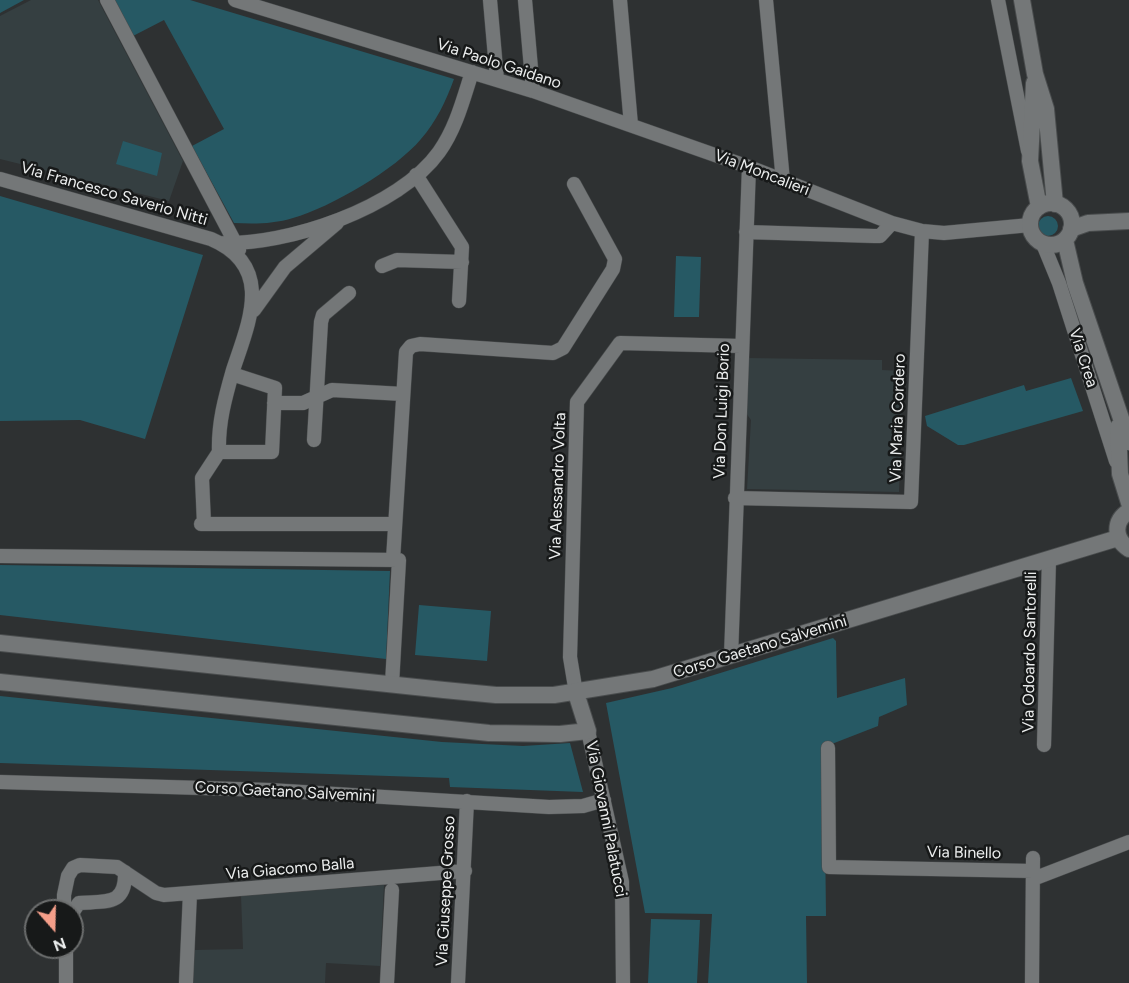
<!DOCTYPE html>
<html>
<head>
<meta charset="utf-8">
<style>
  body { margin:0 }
  #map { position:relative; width:1129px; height:983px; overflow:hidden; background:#2e3132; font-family:Figtree,sans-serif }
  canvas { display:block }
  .north { position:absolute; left:24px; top:899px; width:60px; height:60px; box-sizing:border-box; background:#171919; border:2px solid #6c6e6e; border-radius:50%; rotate:160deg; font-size:16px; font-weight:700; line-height:24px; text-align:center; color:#eceeee }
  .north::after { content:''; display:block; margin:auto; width:21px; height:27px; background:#f49e89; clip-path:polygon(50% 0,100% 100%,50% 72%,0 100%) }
</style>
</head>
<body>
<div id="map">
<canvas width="1129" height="983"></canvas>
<div class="north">N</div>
</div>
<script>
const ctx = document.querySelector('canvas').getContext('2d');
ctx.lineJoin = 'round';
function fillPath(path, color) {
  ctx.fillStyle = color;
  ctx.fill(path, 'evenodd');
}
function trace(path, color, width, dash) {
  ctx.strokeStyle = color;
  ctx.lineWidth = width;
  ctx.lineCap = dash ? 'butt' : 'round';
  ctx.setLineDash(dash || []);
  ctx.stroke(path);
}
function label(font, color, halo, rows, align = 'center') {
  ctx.font = font + ' Figtree,sans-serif';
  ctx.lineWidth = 5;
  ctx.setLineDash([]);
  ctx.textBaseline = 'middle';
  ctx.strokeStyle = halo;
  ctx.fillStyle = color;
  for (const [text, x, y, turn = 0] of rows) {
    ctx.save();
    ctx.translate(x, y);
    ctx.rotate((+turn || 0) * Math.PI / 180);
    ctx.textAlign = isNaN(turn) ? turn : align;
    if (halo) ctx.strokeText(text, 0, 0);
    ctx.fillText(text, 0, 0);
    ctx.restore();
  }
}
fillPath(new Path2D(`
  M31 0H98L183 161 169 201 0 159V16Z
  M747 358 882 360V370L903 371 899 492 747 489 751 420 746 413Z
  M384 885 380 966 326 963 325 983H193L194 950 243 949 241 896Z`), '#353f41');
fillPath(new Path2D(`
  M0 0H24L0 13Z
  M113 0H190L454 79C446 101 436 122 421 139 395 170 331 207 293 218 274 224 254 224 234 223L192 146 224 129 164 20 133 36Z
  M123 141 162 153 157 176 116 164Z
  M0 196 203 255 145 439 80 420 0 421Z
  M1038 226a10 10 0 1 1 20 0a10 10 0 1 1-20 0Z
  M676 256 701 257 699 317H674Z
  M1071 378 1083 411 964 445H958L927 426 925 416 1024 385 1026 391Z
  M0 565 390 571 386 659 0 615Z
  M419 605 491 611 487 661 415 655Z
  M833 638 836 641 837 698 905 678 907 705 879 717 878 726 824 747 826 916H806L807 983H708L712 914 645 913 606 703 672 688Z
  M0 696 442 742 523 746 570 743 583 792 450 787 449 778 0 763Z
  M651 919 700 920 697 983H648Z`), '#265964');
const minor = new Path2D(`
  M107 0 239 250
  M235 0 533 91 749 167 892 223 922 231 944 233 1030 225
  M490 0 497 80
  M525 0 533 91
  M620 0 631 125
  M766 0 783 181
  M998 0 1028 151
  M416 175 462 247 459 301
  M0 179 211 239C275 266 249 322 233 370 225 398 218 423 219 452H272L275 388 232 374
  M746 232 874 236H880L892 223
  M220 243C286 246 399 208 439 152 456 128 463 100 472 72
  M1043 244 1059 283 1116 461
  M382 266 397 260 462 262
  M254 310 285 267 337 223
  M274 403H303L332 390 403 394
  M314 440 321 322 323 315 349 293
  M735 498 911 502 922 231
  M201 524H394
  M204 524 202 478 219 452
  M0 556 399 560 392 684
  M393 560 406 352 411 346 420 344 553 353 563 348 613 269 615 259 574 184
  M731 656 749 167
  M576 693 570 657 577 402 620 343 741 346
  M588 731 622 882 623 983
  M1044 745 1049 559
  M828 748 829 867 1033 871
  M0 782 269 790 549 807 583 806 604 800
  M1033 879 1129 842
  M64 911V895L68 876 73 868 80 865 117 867 156 893 164 895 465 871
  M72 913 79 903C106 901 126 906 125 872
  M66 983V947
  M186 983 190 893
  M387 983 392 890
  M458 983 467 801
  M1032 983 1033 858`);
const tertiary = new Path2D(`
  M1022 0 1035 74 1046 109 1055 204
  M1034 83 1030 161 1039 207
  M1030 224a21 21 0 1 1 42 0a21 21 0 1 1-42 0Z
  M1071 229 1088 223 1129 221
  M1065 240 1075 283 1129 442
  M1118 427 1120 474 1129 503
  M1129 511C1113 521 1114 539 1129 549
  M0 643 444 690 496 695H554L653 679 1118 538
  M0 682 489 733 560 734 588 731 576 693`);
trace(minor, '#494c4d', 15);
trace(tertiary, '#494c4d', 18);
trace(minor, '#747778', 14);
trace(tertiary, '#747778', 16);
label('16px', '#eceeee', '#171919', [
  ["Via Paolo Gaidano",499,64,18],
  ["Via Moncalieri",762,173,21],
  ["Via Francesco Saverio Nitti",114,194,16],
  ["Via Crea",1083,358,72],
  ["Via Don Luigi Borio",722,411,-88],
  ["Via Maria Cordero",898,418,-88],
  ["Via Alessandro Volta",558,486,-88],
  ["Corso Gaetano Salvemini",760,647,-17],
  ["Via Odoardo Santorelli",1030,652,-89],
  ["Corso Gaetano Salvemini",285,792,3],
  ["Via Giovanni Palatucci",606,819,79],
  ["Via Binello",964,853,1],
  ["Via Giacomo Balla",290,869,-5],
  ["Via Giuseppe Grosso",446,891,-87]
]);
</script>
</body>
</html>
